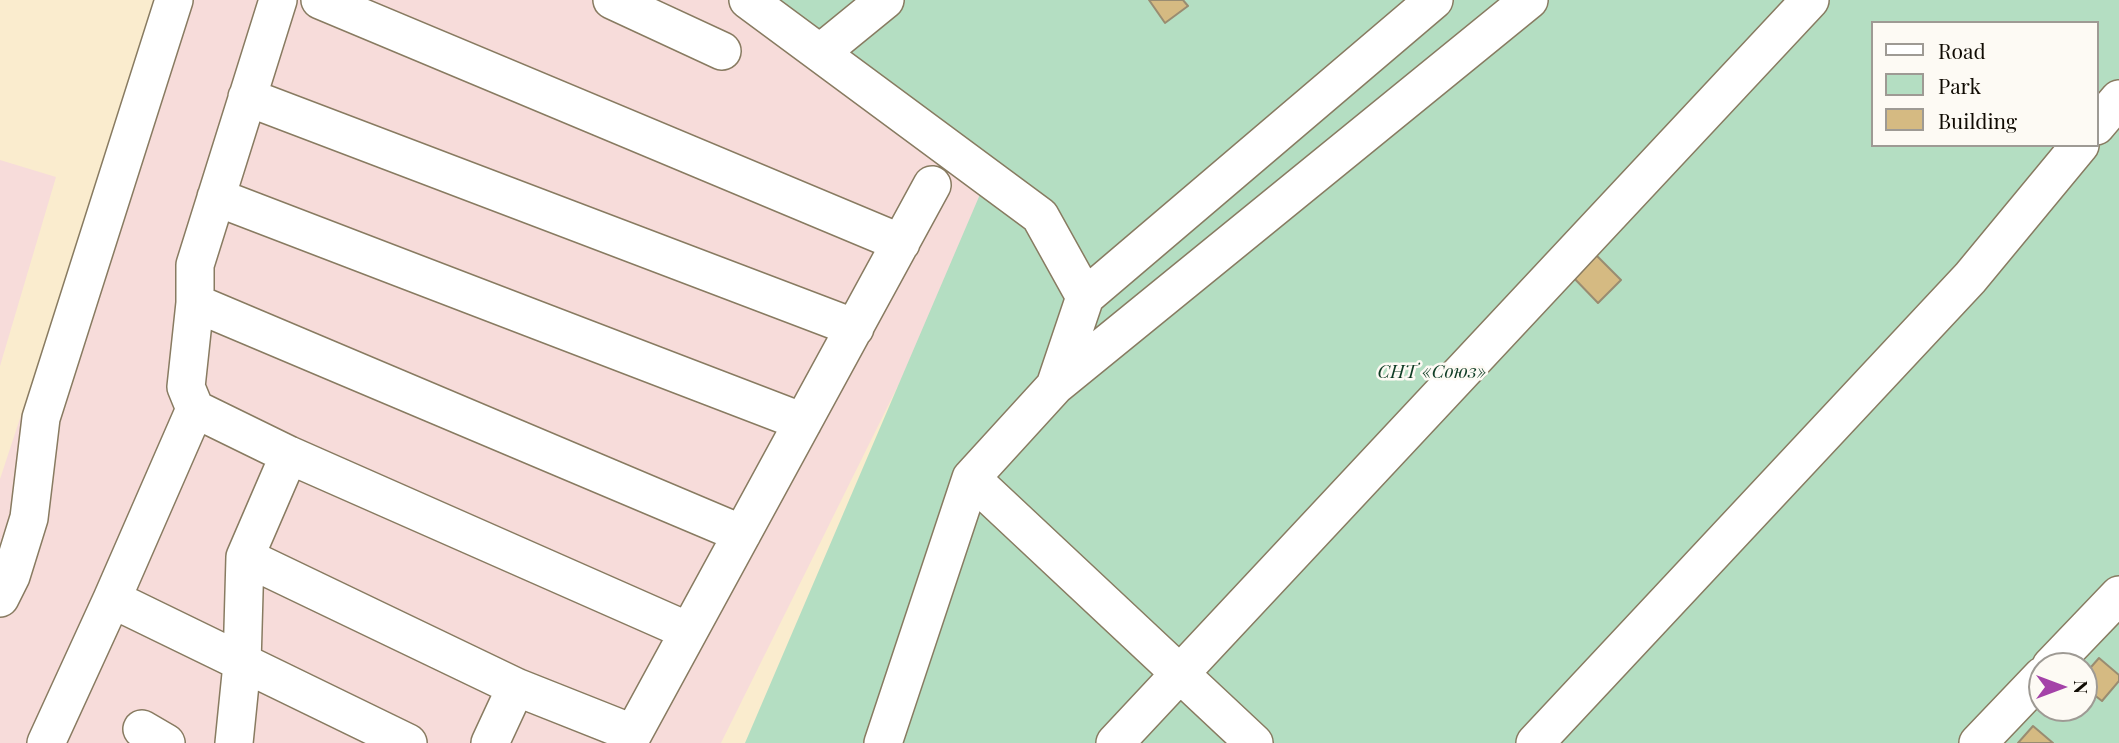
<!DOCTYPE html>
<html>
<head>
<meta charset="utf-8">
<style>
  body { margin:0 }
  #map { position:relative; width:2119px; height:743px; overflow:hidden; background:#faecce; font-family:"Playfair Display",serif }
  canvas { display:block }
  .legend { position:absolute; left:1871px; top:21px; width:228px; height:126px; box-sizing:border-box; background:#fdfaf4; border:2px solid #9e9a94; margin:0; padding:9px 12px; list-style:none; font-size:21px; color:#100b03 }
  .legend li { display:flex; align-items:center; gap:14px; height:35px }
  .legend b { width:35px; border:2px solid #9e9a94 }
  .north { position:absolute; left:2028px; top:652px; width:70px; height:70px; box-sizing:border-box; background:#fdfaf4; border:2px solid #9e9a94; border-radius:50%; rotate:90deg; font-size:19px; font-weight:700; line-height:28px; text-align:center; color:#100b03 }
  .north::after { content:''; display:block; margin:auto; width:24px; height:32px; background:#a442a8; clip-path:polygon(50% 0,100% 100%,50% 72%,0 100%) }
</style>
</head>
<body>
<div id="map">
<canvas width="2119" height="743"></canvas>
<ul class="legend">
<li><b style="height:9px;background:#fff"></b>Road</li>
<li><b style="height:19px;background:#b4dec2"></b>Park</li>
<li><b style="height:19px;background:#d5ba82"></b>Building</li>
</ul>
<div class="north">N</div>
</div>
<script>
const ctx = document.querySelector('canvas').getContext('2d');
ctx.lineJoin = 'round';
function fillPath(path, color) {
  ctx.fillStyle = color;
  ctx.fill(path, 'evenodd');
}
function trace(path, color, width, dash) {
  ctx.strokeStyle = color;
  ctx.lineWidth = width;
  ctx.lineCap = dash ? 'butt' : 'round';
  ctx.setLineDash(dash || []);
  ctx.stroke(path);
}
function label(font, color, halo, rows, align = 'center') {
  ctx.font = font + ' "Playfair Display",serif';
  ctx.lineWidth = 5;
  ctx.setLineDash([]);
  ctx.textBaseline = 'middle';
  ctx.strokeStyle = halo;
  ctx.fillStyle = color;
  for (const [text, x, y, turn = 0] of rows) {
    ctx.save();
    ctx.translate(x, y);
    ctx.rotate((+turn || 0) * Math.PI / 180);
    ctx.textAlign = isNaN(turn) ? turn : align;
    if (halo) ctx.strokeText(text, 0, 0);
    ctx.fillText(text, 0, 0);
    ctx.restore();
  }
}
fillPath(new Path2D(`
  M158 0H743L991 198 721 743H0V479Z
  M0 160 56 177 0 366Z`), '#f7dcda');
fillPath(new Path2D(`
  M760 0H2119V743H745L993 164ZM1872 23H2096V145H1872ZM2042 666H2084V708H2042Z`), '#b4dec2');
const building = new Path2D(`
  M1149 0H1183L1188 6 1165 23Z
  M1594 253 1621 280 1598 303 1571 275Z
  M2099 658 2119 675V681L2102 701 2084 687V675Z
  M2033 726 2053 743H2018Z`);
fillPath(building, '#d5ba82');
trace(building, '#998c71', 2);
const minor = new Path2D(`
  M320 0 901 243
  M612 0 722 51
  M748 0 1040 216 1085 297 1055 386 971 478 883 743
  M820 53 885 0
  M247 97 855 328
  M2096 126 2119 99
  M216 197 803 422
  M1085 297 1434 0
  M195 303 742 534
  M1055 386 1529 0
  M195 409 289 455 688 631
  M971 478 1254 743
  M245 557 516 687 632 733
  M0 598 11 576 29 518 41 418 174 0
  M112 599 408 743
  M2051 666 2119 595
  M142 729 166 743
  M46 743 112 599 195 409 186 387 195 303V265L278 0
  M234 743 242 664 245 557 289 455
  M490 743 516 687
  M628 743 932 185
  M1115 743 1810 0
  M1535 743 1970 278 2080 145
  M1978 743 2042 676`);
trace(minor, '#887b61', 40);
trace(minor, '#fff', 37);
label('italic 19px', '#103d25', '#fdfaf4', [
  ["СНТ «Союз»",1432,372]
]);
</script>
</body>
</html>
